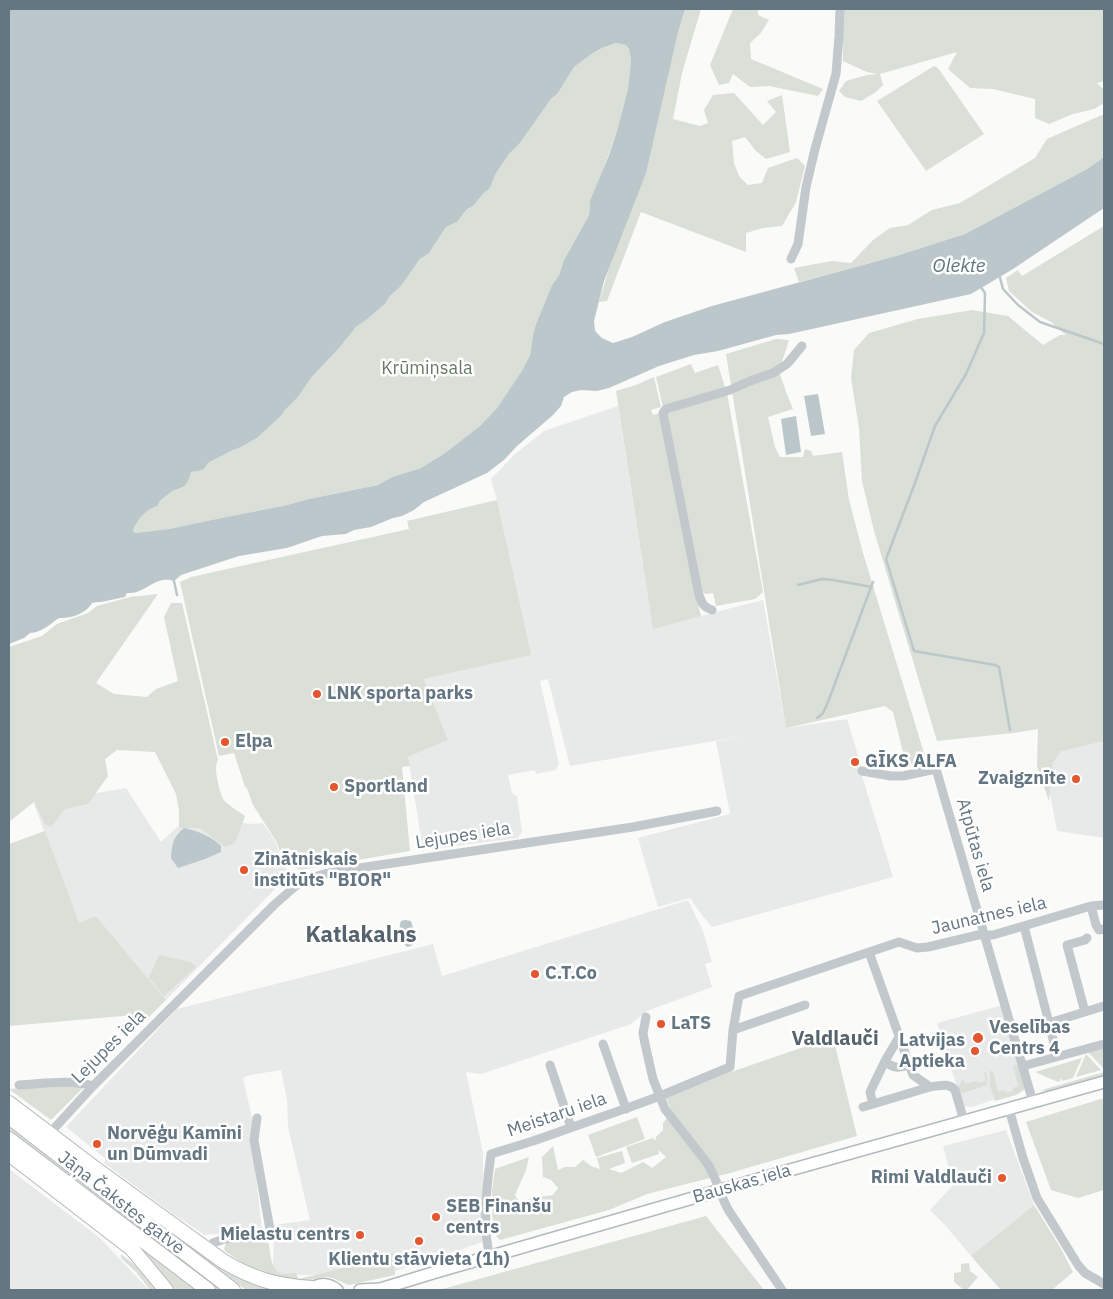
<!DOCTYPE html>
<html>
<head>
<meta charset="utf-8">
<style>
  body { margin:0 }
  #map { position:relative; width:1113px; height:1299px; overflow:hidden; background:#fafaf8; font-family:"IBM Plex Sans",sans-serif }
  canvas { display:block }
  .frame { position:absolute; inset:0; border:10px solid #657683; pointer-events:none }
</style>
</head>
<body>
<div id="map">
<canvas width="1113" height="1299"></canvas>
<div class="frame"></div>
</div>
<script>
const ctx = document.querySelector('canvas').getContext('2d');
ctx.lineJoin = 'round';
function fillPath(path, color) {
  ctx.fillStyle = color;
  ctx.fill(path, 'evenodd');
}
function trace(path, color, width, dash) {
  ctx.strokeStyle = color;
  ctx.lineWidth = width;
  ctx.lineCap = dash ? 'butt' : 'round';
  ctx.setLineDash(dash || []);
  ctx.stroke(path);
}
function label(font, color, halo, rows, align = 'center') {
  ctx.font = font + ' "IBM Plex Sans",sans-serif';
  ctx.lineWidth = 5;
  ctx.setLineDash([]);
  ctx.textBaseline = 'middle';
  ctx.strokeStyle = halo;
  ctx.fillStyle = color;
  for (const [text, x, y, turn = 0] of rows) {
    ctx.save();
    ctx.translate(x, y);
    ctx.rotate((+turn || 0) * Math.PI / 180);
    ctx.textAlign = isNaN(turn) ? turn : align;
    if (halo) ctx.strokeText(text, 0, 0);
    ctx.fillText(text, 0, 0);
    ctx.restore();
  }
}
fillPath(new Path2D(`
  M618 406 653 628 763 600 786 728 847 719 861 765 862 776 893 877 712 927 701 914 690 898 658 907 638 838 730 814 716 741 754 734 570 766 548 679 540 681 559 764 556 770 536 774 535 770 508 775 512 793 517 796 522 831 518 838 423 850 408 757 448 740 424 679 530 655 497 500 491 479 514 455 544 431Z
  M1104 732V838L1057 831 1040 741Z
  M126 788 161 842 188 817 253 824 263 823 275 841 283 863 289 875 166 1000 96 916 79 924 34 804Z
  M688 900 703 931 712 962 705 964 712 987 647 1011 631 1024 481 1074 466 1072 483 1153V1242L384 1275H281L273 1273 274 1225 310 1220 288 1127 287 1100 281 1070 250 1075 243 1078 252 1118V1142L262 1230 205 1235 173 1214 104 1163 106 1159 66 1127 177 1009 433 944 442 976Z
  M1007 1004 1032 1086 1014 1093 972 1107 963 1106 937 1023Z
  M1006 1130 1034 1205 971 1256 944 1224 930 1210 953 1185 943 1146Z
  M9 1169 100 1238 149 1290H9Z`), '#e8e9e9');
fillPath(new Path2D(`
  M685 9H701L682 73 673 119 700 126 708 123 704 110 713 95 734 93 763 125 776 112 767 101 782 95 790 152 766 159 756 151 745 137 732 141 734 163 739 176 748 185 762 183 768 168 797 158 805 166 796 202 782 226 763 228 746 233V252L641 212 607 301 599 302Z
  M733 9H758V15L769 20 760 34 750 43 751 59 823 89 818 96 769 86 750 87 733 74 729 83 719 85 710 65Z
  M843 9H1104V81L1097 83 1104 90V103L1094 109 1073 114 1049 124 1035 118V99L993 89 970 88 948 69 957 52 880 74 883 85 876 92 861 101 845 97 839 91 846 81 867 75 877 74 867 72 843 61Z
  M616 43 626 45 629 49 631 60 628 89 617 131 589 208V215L564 260 559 275 552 285 536 324 533 335 530 355 523 369 497 408 480 426 445 453 421 468 392 477 378 485 309 499 283 506 221 518 169 529 135 533 133 530C137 520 146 508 158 506 160 499 168 496 172 491L182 488 191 472 199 471 204 469 208 463 231 451 241 447 257 438 281 416 284 411 298 397 311 378 340 347 356 327 366 320 385 304 390 296 401 286 420 259 429 253 446 227 457 222 467 209 473 206 483 194 490 188 496 173 509 154 520 143 551 99 558 93 574 67 593 53 602 48Z
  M934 66 938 68 984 134 926 171 877 101Z
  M1104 114V157L1087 169 965 234 896 256 799 282 794 268 832 261 851 263 873 240 890 228 908 225 932 210 960 203 1035 158 1047 139Z
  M1104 226V741L1061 751 1053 762 1049 801 1037 767 1038 729 1013 733 937 741 874 531 862 481 859 428 851 378 854 350 869 333 918 319 972 310 1008 316 1043 345 1060 335H1066L1051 322 1032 312 1009 291 1006 278 1018 270 1022 276Z
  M776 339 789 340 779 371 786 392 793 409 768 417 775 447 780 457H803L805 449 811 451 813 456 842 452 849 500 863 553 927 763 906 764 893 712 885 706 786 728 726 354Z
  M691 364 695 373 718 365 725 387 663 407 656 377Z
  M654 377 661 407 651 410 653 415 660 413 696 596 701 616 653 629 616 391 636 385Z
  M727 393 763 592 755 599 716 606 713 593 705 594 703 592 667 412Z
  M497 500 531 655 424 679 448 740 408 757 410 766 402 767 410 851 300 870 288 863 284 862 276 841 253 805 247 788 245 787 234 753 219 756 180 582 191 577 409 529 407 521Z
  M158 594 96 683 114 694 147 697 156 689 178 681 164 617 171 603H182L218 760C213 767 219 790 223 799 226 804 240 812 245 816L235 843 225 847 200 828H179V811L176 794 155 752 117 750 105 759 108 776 88 804 65 809 51 827 45 824 34 802 9 822V647L42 636 57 624 88 613 97 606 130 597Z
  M45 831 79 923 96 916 166 1000 143 1023 134 1015 9 1026V844Z
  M159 955 191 962 196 967 164 996 149 978Z
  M833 1037 857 1136 730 1173 647 1194 609 1210 500 1240 493 1232 492 1191 495 1169 529 1157 526 1170 515 1195 521 1204 531 1198 553 1195 558 1188 551 1180 543 1177 542 1157 553 1146 558 1170 565 1167H575L583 1160 591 1166 600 1169 597 1158 622 1151 625 1163 609 1169 621 1173 643 1162 652 1168 666 1157 658 1150 659 1154 632 1163 626 1147 653 1138 655 1141 656 1137 663 1130V1123L672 1112 666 1098 728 1073Z
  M1104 1046V1069L1087 1051Z
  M1086 1054 1101 1070 1076 1077Z
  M1082 1058 1073 1078 1062 1081 1061 1078 1060 1079V1081L1058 1082 1035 1072Z
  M1013 1065H1015L1019 1067 1025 1089 1016 1095 995 1101 990 1085V1071H993L998 1092 1004 1090 1005 1093 1013 1091V1088L1018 1086Z
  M986 1072 987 1076V1085L960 1094 958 1088 963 1078 965 1084 977 1081V1083L986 1081 984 1073Z
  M1104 1072V1075L1047 1091 1038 1090H1042Z
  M73 1084 83 1088 51 1120 9 1089Z
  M1104 1098V1190L1078 1198 1051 1190 1026 1122Z
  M637 1117 645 1139 596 1157 588 1135Z
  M9 1124 227 1290H214L9 1134Z
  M61 1186 197 1290H173Z
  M1034 1205 1060 1247 1073 1272 1052 1290H1001L971 1256Z
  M706 1216 764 1290H439Z
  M168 1229 285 1290H246L167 1230Z
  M263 1240 269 1244C270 1252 271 1270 280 1273 284 1275 292 1273 296 1273L298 1279 349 1267 348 1260 349 1259 351 1264 369 1259 368 1252 371 1251 373 1258 393 1253 395 1275 349 1285C341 1283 335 1277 326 1277 317 1277 310 1282 301 1281L257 1271 247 1266 225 1251 224 1249 226 1243Z
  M121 1254 141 1270 158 1290H150L137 1273 121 1258Z
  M969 1263 970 1271 978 1277 967 1290H964L954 1282V1273L961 1272V1264Z`), '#dadfd7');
fillPath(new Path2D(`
  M9 9H685L677 36 646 173 604 281 594 321 595 331 602 338 613 343 632 337 665 322 712 306 896 256 965 234 1087 169 1104 157V208L1013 269 971 294 789 334 776 335 718 351 694 355 659 366 609 388 597 391 581 390 572 392 564 397 561 406 553 415 517 446 504 460 487 473 424 502 414 510 402 516 393 518 371 527 354 530 346 534 322 536 287 548 239 556 181 575 174 581C159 576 151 586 139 591 135 593 131 593 127 593L125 597 101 602H98L92 603C87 613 71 619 59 618 50 624 41 633 30 633L24 638 9 644ZM616 43 626 45 629 49 631 60 628 89 617 131 609 155 590 201 589 215 564 260 559 275 552 285 536 324 533 335 530 355 523 369 497 408 480 426 445 453 421 468 392 477 378 485 309 499 283 506 221 518 169 529 135 533 133 530C137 520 147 508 158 506 159 499 168 496 172 491 186 487 187 485 191 472L199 471 204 469 208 463 231 451 241 447 257 438 281 416 284 411 298 397 311 378 340 347 356 327 366 320 385 304 390 296 401 286 420 259 429 253 446 227 457 222 467 209 473 206 483 194 490 188 496 173 509 154 520 143 551 99 558 93 574 67 593 53 602 48Z
  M818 394 825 434 811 436 804 396Z
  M796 416 801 452 786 455 781 419Z
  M184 828C196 830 213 837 221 846V852L205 859 178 868 171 858C172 844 173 837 184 828Z
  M405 920 411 921 415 935 414 943 411 946 407 947C405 945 403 943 401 941 399 935 399 926 401 921Z`), '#bbc7cb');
trace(new Path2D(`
  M999 274 1003 289 1018 305 1040 322 1104 344
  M980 286 985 293 984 333 966 374 935 426 915 483 886 559 914 651 995 665 999 667 1010 730
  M174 581 177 595
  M798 585 822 579 833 580 872 587
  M817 718 823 713 828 702 873 582`), '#bbc7cb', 2.5);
const secondary = new Path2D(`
  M310 1290C319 1283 328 1283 337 1290
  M360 1290 380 1289
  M377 1290 436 1272 790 1170 1104 1082`);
const trunk = new Path2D(`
  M9 1103 100 1172 223 1261C253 1279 277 1286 312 1288
  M9 1117 233 1290
  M9 1139 208 1290
  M9 1154 132 1249 166 1290`);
trace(secondary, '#b3babf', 14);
trace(trunk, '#b4b9bd', 16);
trace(new Path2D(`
  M791 259 798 244 806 187 815 149 836 74 839 36 840 9
  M712 610C703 607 702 603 699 595L663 413 666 409 730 390 750 381 773 373 787 364 802 346
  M862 771 891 776H903L936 769 1033 1102
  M1091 906 1096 925 1099 930 1104 929
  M1024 926 1049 1023
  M869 952 913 1075 930 1087C939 1086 949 1082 955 1090L964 1121
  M1085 1012 1067 945 1085 940 1087 938
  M646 1017 643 1033 645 1044 653 1079 665 1109 707 1163C717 1178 720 1196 729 1211L782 1290
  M733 1030 805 1005
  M603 1044 626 1109
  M1057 1056 1049 1023 1104 1006
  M885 1061C893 1069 899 1068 910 1065
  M550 1065 571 1127
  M1023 1066 1104 1044
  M19 1085C42 1084 71 1079 93 1086
  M873 1104 870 1092 885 1061 899 1037
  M863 1107 930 1087
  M1009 1109 1023 1158 1037 1198 1078 1265 1085 1273 1104 1284
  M49 1134 93 1086 274 905 291 890 298 884 311 878 324 874 353 869 633 827 717 811
  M209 1250 213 1243 224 1239 271 1235 254 1140 257 1118
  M490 1256C482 1229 487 1182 491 1154L533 1141 630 1107 660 1096 730 1067 733 1030 739 996 899 942 917 948 928 947 978 935H993L1091 906 1104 905`), '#c3c8cc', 9);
trace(secondary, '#fff', 11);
trace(trunk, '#fff', 14);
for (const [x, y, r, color] of [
  [317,694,5,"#e4572e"],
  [225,742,5,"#e4572e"],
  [855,762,5,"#e4572e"],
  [1076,779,5,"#e4572e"],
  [334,787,5,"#e4572e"],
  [244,870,5,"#e4572e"],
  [535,974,5,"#e4572e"],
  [661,1024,5,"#e4572e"],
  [978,1038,6,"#e4572e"],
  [975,1051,5,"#e4572e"],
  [97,1144,5,"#e4572e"],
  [1002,1178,5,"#e4572e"],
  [436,1217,5,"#e4572e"],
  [360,1235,5,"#e4572e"],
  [419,1241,5,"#e4572e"]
]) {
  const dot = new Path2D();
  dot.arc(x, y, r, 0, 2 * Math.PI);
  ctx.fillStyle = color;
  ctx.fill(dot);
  trace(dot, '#fff', 2);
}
label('18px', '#687a64', '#fff', [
  ["Krūmiņsala",427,369]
]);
label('bold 18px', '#657683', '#fff', [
  ["LNK sporta parks",327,694],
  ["Elpa",235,742],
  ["GĪKS ALFA",865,762],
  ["Zvaigznīte",1066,779,"right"],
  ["Sportland",344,787],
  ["Zinātniskais",254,860],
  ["institūts \"BIOR\"",254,881],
  ["C.T.Co",545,974],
  ["LaTS",671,1024],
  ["Veselības",989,1028],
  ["Centrs 4",989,1049],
  ["Latvijas",965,1041,"right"],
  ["Aptieka",965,1062,"right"],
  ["Norvēģu Kamīni",107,1134],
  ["un Dūmvadi",107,1155],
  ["Rimi Valdlauči",992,1178,"right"],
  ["SEB Finanšu",446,1207],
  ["centrs",446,1228],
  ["Mielastu centrs",350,1235,"right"],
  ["Klientu stāvvieta (1h)",419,1260,"center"]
], 'left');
label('18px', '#657683', '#fff', [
  ["Lejupes iela",463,836,-9],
  ["Atpūtas iela",975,845,74],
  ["Jaunatnes iela",989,916,-13],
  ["Lejupes iela",109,1047,-45],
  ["Meistaru iela",557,1115,-19],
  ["Bauskas iela",742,1184,-16],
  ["Jāņa Čakstes gatve",121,1203,38]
]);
label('italic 19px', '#60757c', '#fff', [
  ["Olekte",959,267]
]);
label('bold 20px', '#57646e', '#fff', [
  ["Valdlauči",835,1039]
]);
label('bold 22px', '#57646e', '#fff', [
  ["Katlakalns",361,936]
]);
</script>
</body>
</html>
